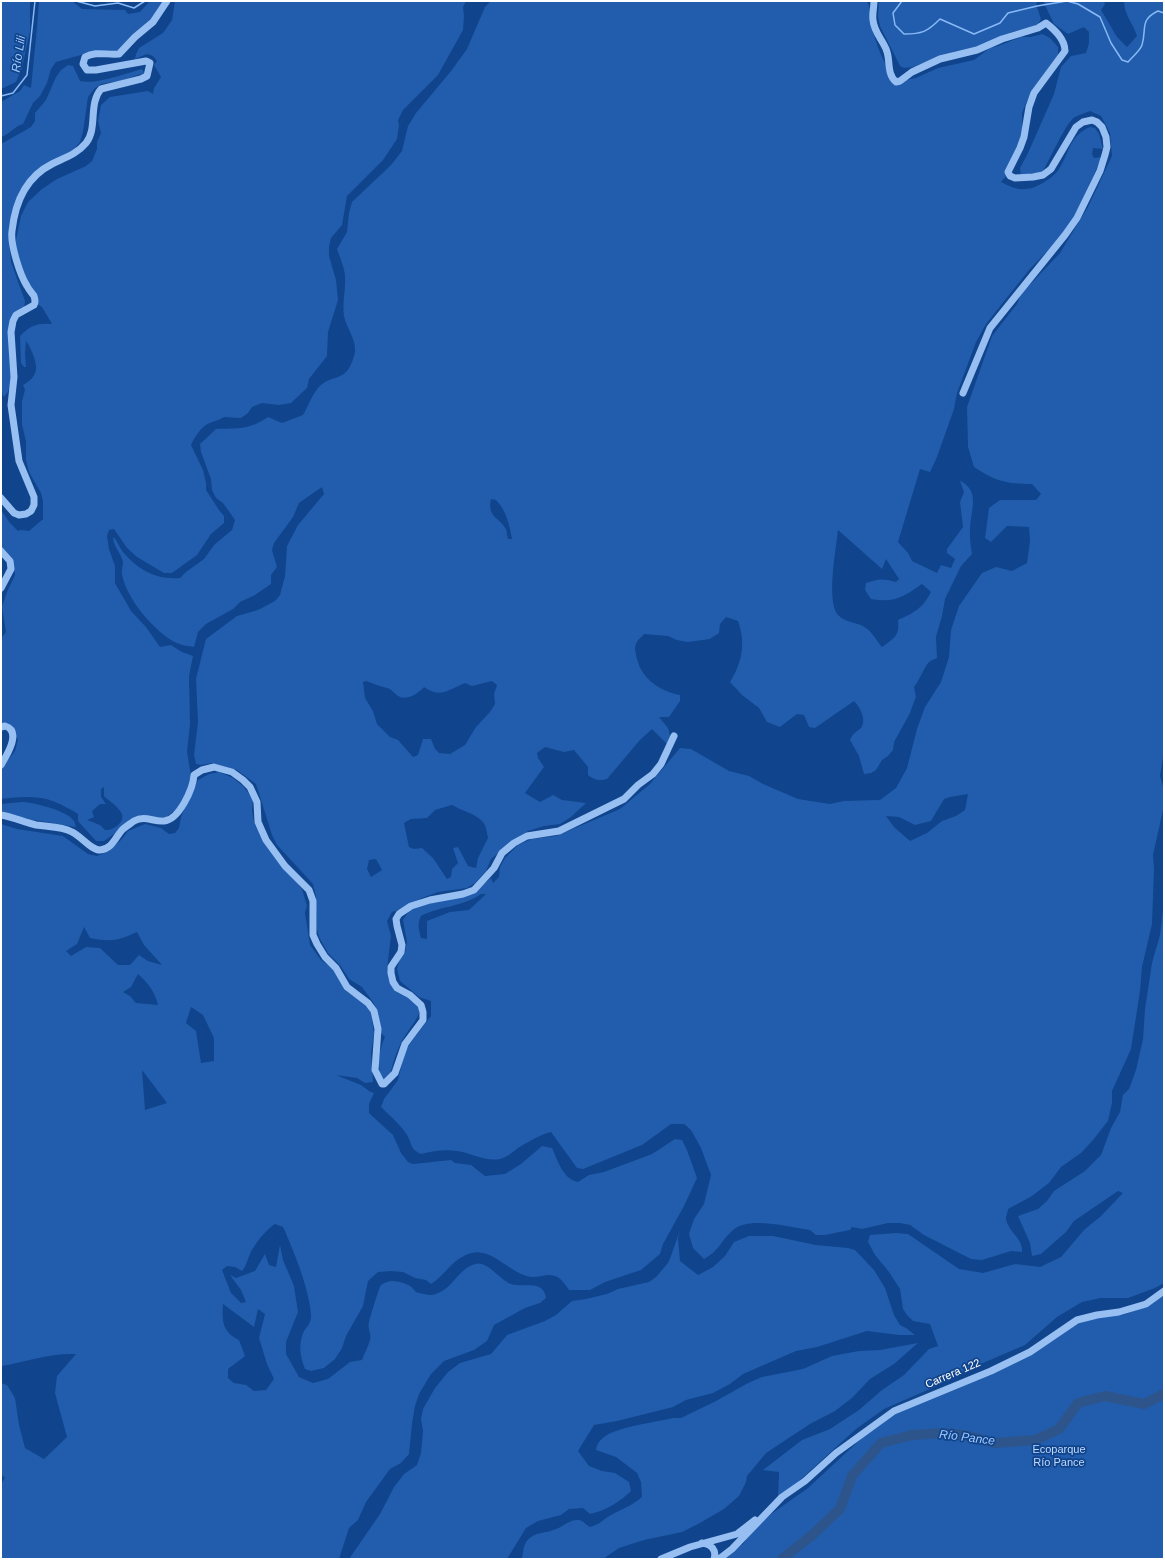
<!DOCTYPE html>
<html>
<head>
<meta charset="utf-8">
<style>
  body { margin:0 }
  #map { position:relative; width:1165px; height:1560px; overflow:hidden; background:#10448c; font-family:Helvetica,sans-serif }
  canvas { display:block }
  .frame { position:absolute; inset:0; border:2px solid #fff; pointer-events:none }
</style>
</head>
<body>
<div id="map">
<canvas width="1165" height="1560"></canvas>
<div class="frame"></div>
</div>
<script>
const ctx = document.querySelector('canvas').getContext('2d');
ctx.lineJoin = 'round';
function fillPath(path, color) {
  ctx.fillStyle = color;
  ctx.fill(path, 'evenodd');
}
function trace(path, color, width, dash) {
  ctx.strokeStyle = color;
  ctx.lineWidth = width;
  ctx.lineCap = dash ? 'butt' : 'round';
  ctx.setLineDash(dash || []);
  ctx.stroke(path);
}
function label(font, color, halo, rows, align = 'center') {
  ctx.font = font + ' Helvetica,sans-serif';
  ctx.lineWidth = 3.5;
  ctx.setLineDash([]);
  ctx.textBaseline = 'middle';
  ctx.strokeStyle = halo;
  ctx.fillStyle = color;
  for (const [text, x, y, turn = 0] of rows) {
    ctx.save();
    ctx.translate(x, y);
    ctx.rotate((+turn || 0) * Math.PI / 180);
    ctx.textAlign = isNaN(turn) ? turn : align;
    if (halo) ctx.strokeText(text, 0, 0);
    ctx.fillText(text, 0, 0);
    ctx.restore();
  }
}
fillPath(new Path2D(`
  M1 1H30V31L22 68 16 82 1 89Z
  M39 1H72L82 9 125 10 128 14 140 12 150 1H165L155 19 114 53H88L56 62 51 69 47 83 40 96 33 103 23 124C13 127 9 135 1 137V102L20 91 24 85 31 88 37 27Z
  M175 1H466L463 7 464 16 463 30 438 75 403 110 398 120 399 125 397 139 383 160 347 196 342 225 331 238 329 246V256L336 280 338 300 328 332 327 356 309 379 307 388 291 403 279 405 262 403 252 407 248 413 241 418 224 417C218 421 212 421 206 425 199 430 194 438 191 445L203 470 206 483V490L219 510 224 516V523L211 534 197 555 172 573H164L137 557 127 548 114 529 109 530 107 536 109 549 115 566V583L131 611 146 627 160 647 171 645 182 652 193 656 189 676 190 724 187 752 192 781 179 807 166 817H144L127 825 104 841H96L78 821V814C71 810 63 805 55 802 38 795 19 797 1 799V770L15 751 18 740 12 729 1 725V639L6 632 2 607 7 592 15 575 12 558 1 547V510L10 523 18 531 20 530 29 531 43 519V501L41 493 29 472 26 460V441L22 425V401L25 390 23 385C39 376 38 367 32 352 30 348 29 345 26 341L25 353 26 367H24L21 363 20 336C31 325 37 323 52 324L42 307 37 304 19 260 16 246V240L21 216 28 202 42 189 57 179 86 166 92 161 97 149V142L101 133 98 121 101 105 110 97 148 91 153 94 154 88 161 77 154 65 157 61 153 56 147 54 135 59 136 54 139 48 163 33 172 20ZM104 787V796C109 802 131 813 119 824 115 828 111 830 105 830L100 825 87 820 94 817 92 811 100 804H106L101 797V789Z
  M491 1H867C871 9 870 17 872 25 875 44 884 64 895 79L906 80 916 78 938 68 974 60 990 48 998 46 1021 37H1031L1042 34 1050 38 1058 47V56L1032 91 1026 103 1022 113V142L1007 175 1001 182C1009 186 1017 190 1025 189 1036 189 1053 178 1059 169 1070 152 1069 136 1090 127L1095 128 1099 134 1103 149 1093 148 1092 154 1094 158 1102 157 1073 220 1056 242 1029 270 986 324 976 342 957 393 954 409 937 457 930 472 920 469 898 542 908 553 912 561 937 573 941 565 951 568 955 559 947 553V549L963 527 960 502 964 492 960 481C964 482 969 487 971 491 975 499 972 511 971 519 969 531 970 542 972 554L961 566 945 599 942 616 936 637 937 658C935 659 931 660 929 662 925 666 919 681 914 687L916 697 909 715 894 742 893 750 888 756 882 760 876 770 871 773 864 774 859 756 850 740C852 734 856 732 861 728 867 720 860 707 854 701L815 728 809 727 804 715 797 714 780 727 767 722 759 708 742 695 730 682C742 663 746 643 738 621L726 617 720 624 719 633 710 639 688 642 677 640 668 636 644 634C642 637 637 640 636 644 634 649 636 654 637 659 642 679 660 691 680 695V701L669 717H659L668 728 671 739 667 744 652 729 640 740 607 779C599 781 594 780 588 775V767L574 750 564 752 545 747 537 753 538 758 544 767 525 793 540 802 553 795 562 800 586 803 571 817 560 824 544 826 528 831 513 841 491 859 486 871 475 883 467 888 438 892 422 898 399 910 392 912 387 921 391 936 387 968 394 988 409 996 421 1009C417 1020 409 1029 403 1039 397 1050 392 1064 390 1077L383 1081C376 1067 379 1050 385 1037L381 1033 378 1012 373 1002 362 987 349 979 340 965 328 953 319 937 317 929 316 896 313 884 277 845 272 835 256 784 237 770 212 763 201 765 196 764 194 755 198 722 196 679 206 639 237 616 258 610 275 601 280 595 285 576 287 546 298 525 324 494 322 487 299 503 293 517 274 543 272 550 277 567 271 575V584L255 595 240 602 233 609 206 624 198 632 194 647C186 646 177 644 171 640 151 627 126 598 122 574 121 571 123 566 123 562 121 553 113 546 113 537 118 541 119 547 123 552 138 570 156 580 180 578L186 572 204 559 214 545 232 530 235 520 223 503 216 498 212 490 211 479 201 452 200 444 216 429C239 428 249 430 268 417L282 423 303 415C309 405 314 388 325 382 332 378 341 378 347 371 351 366 354 358 355 351 356 339 346 327 344 316 342 302 346 289 345 276 344 266 340 258 337 249L347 232 349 213 352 202 391 165 402 151 408 126 416 113 451 71 467 49 485 7ZM491 499 496 500C507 512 509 524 512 539H508C507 536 507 532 506 529 499 517 487 517 491 499ZM838 530 882 569 886 559 899 579 896 582C882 578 879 579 866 583L865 590 871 599C895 603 903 597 922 584L931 592C922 609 915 612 898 620 900 636 894 638 882 647 877 641 872 632 866 628 858 622 845 623 838 615 826 601 836 550 838 530ZM366 681C374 684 379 686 387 688 392 689 395 695 400 697 408 700 419 693 424 687 440 699 450 689 465 683L472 686 492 681 497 685 494 694 495 704 490 712 476 727 465 745 450 754 439 753 435 749 431 739H423L418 755 413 757 398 740 390 737 377 724 373 711 365 698 363 682ZM452 805C462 811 475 813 483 822 486 826 487 833 488 838L478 858 476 868 468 866 458 847 453 848 458 863 452 869 451 877 447 879 433 858 422 848 414 849 409 847 404 823 411 819 427 818 435 810ZM376 859 382 870 371 877 367 869 369 860Z
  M879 1H1037V3L1036 4 1041 19 1038 24 1030 28 1012 32 983 46 956 51 913 67 904 68 900 66 880 26 878 16Z
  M1043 1H1104L1105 4 1101 10 1117 37 1127 47 1137 36C1133 23 1124 15 1124 1H1164V751L1160 776 1164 790V805L1153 855 1154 869 1152 924 1142 967 1140 991 1131 1049 1112 1091V1103L1108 1121 1093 1140 1081 1153 1061 1167 1049 1183 1032 1196 1008 1209C1008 1211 1006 1216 1006 1218 1007 1231 1024 1239 1022 1252L1011 1251 982 1260 971 1259 924 1235 910 1225 900 1223H888L862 1229 852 1227 850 1230 825 1235H816L810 1230C791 1228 748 1215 732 1231 720 1242 720 1250 704 1259L693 1248 689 1234 694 1219 704 1204 711 1175 701 1148 691 1130 684 1124H671L642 1145 583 1169 577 1168 551 1132C541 1134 532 1140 523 1145 515 1149 509 1157 500 1159 486 1162 471 1153 457 1151 445 1149 433 1151 421 1154 409 1148 413 1145 407 1135 400 1124 390 1116 381 1107L384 1099 398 1080 405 1050 431 1016V1001L419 997 400 981 397 969 400 958 405 952 407 942 403 920 408 912 416 906 480 887 491 878 493 883 499 877 500 867 505 858 518 845 532 839 556 836 620 809 650 784 680 748 691 749 729 771 749 776 763 784 798 799 830 804 844 801 880 800 896 788 907 768 917 729 925 707 941 682 949 657 951 630 959 606 982 573 996 567 1012 571 1027 563 1030 541 1029 527 1007 526 991 542 985 538 989 508 1000 500H1036L1041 494 1032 484C1006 484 995 481 974 467L968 447 967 407 992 336 1017 304 1021 294 1060 253 1088 207 1112 156 1110 133 1101 116 1090 111C1085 113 1079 115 1075 117 1065 123 1050 161 1042 172L1021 176 1020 168 1028 153 1054 94 1061 67 1071 56 1086 53 1089 43V32L1084 27 1068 34 1054 24ZM968 794 965 810 956 816 942 821 927 833 910 841 894 827 886 816 899 817 915 825 931 821 944 799 950 797ZM481 894H486L469 910 450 912 427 921V939L421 938C419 930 417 924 421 916 440 906 463 907 481 894Z
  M68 65 73 66 80 81C95 85 127 73 142 69L144 73 120 81 101 84 94 89 88 97 83 132 80 142 74 149 41 168 14 207 8 232 11 262 25 301 24 308C21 310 16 312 13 315 0 333 24 377 4 397L1 392V144L31 127 35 121V113L46 100 56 77 61 70Z
  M219 772 233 778 243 786 249 794 253 800 252 810 254 823 262 839 302 889 307 906 305 913 310 945 321 960 333 969 346 991 366 1004 371 1013 374 1033 371 1053 373 1082 365 1083 357 1078 336 1075 361 1085 369 1091 374 1093 369 1104V1113L393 1135 401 1153 408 1162 413 1164 451 1160 455 1163 471 1165 485 1176 505 1174 521 1164 542 1146 552 1148C558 1161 563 1179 578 1182L589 1175 604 1172 652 1154 675 1139 682 1140 687 1150 697 1178 684 1206 663 1244 660 1254 641 1270 605 1282 590 1290H569C566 1286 563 1281 559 1278 550 1272 543 1277 533 1277 529 1277 524 1275 521 1274 503 1266 487 1245 466 1255 451 1261 444 1276 431 1284L426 1280 415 1278 403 1272 391 1271 378 1272 368 1281 363 1306 346 1336 342 1348 335 1359 324 1368 311 1371 305 1369C300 1356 298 1344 304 1331 307 1327 311 1322 311 1317 311 1293 293 1249 283 1227L275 1224C265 1231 255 1243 250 1254 247 1260 247 1265 242 1271L235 1267 227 1266 222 1270 231 1293 241 1303 246 1302 241 1290 230 1275 236 1278 255 1271 265 1254 269 1265 276 1267 280 1245 283 1260 294 1286 298 1312 286 1342V1354L299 1377 313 1383 328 1379 350 1362 362 1360C364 1354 368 1347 370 1340 372 1335 367 1328 369 1322 370 1318 379 1287 381 1285 390 1278 401 1281 410 1286 412 1287 414 1290 416 1292 419 1293 428 1295 431 1295 451 1293 457 1269 475 1264 487 1260 500 1280 511 1284 526 1288 543 1279 546 1298L540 1303 525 1308 494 1325 487 1341 474 1350 444 1361 431 1374 419 1394 415 1406 412 1424 409 1454 401 1463 390 1469 366 1502 358 1520 349 1528 339 1559H1V1484L5 1478 1 1474V1383L7 1385 15 1398 19 1425 25 1448 44 1459 67 1437 55 1393 57 1376 76 1354C50 1353 26 1362 1 1366V824L17 829 63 836 88 854 97 856 109 851 122 839 128 831 145 824 161 828 169 834 175 833 179 828 181 817 198 780 209 774ZM84 927 90 938C111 942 117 941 137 932L144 945 162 965 148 961 139 955 130 965H118L100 948 86 947 71 956 66 951 77 944ZM138 974C148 983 155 992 158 1005L136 1003 130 996 123 992 131 987ZM191 1007 203 1015 214 1038V1061L201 1063 196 1031 186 1023ZM142 1070 167 1103 145 1110ZM223 1304 254 1327 258 1309 265 1314 259 1338 267 1364 274 1379 266 1390 254 1391 246 1385 234 1383 228 1378V1369L245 1356 239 1340C222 1332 222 1321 223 1304Z
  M22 802C33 802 68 811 74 821 75 822 75 825 76 827L28 819 1 811V804Z
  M1164 852V1283L1155 1288 1128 1298H1101L1082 1302 1057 1317 1025 1345 976 1366 955 1378 884 1409 856 1429 778 1500 779 1472 763 1470 802 1440 830 1429 859 1410 882 1390 904 1375 929 1349 938 1346 930 1324 913 1321 907 1315 903 1309 900 1289 889 1272 875 1255 868 1242 870 1235 896 1233 908 1234 959 1269 983 1273 1015 1264 1040 1267 1061 1257 1084 1230 1101 1216 1123 1193 1118 1191 1074 1221 1066 1232 1041 1254 1032 1256 1030 1243 1018 1216 1038 1209 1047 1201 1054 1191 1085 1171 1101 1155 1111 1128 1120 1112 1123 1095 1129 1089 1136 1070 1143 1039 1145 1009 1152 963 1160 935 1163 910Z
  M680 1230 678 1238 680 1261 698 1275 713 1267 725 1256 734 1242 749 1236H773L816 1245 848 1248 855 1250 874 1270 885 1288 894 1315 900 1325 906 1328 915 1335H899L867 1331 817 1347 796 1351 743 1374 730 1384 713 1393 686 1400 673 1407 617 1421 594 1425 578 1451 589 1466 602 1471 615 1473 629 1482 631 1491C620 1502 605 1511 590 1514L583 1508 569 1509 561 1515 538 1521 526 1528 507 1559H349L380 1514 394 1487 404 1474 417 1465 421 1453 423 1431 421 1419 423 1409 435 1388 448 1372 460 1363 491 1354 507 1335 545 1321 556 1315 572 1301 586 1299 607 1294 618 1289 649 1282 656 1277 668 1263 671 1256Z
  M1164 1295V1559H724L743 1544 750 1534 767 1517 808 1488 863 1437 896 1414 993 1374 1032 1355 1078 1323 1097 1318 1123 1315 1148 1306Z
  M918 1343 894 1364 870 1379 852 1398 835 1411 810 1424 766 1453 747 1476 746 1482 739 1496 724 1509 698 1524 682 1532 644 1540 619 1548 603 1559H522C523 1554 523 1548 525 1544 532 1531 545 1534 556 1529 564 1526 570 1519 579 1520 584 1521 586 1525 590 1527 601 1524 602 1520 611 1515 622 1509 633 1505 642 1497L641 1482 637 1473 616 1457 596 1450C597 1444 599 1441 604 1437 616 1427 656 1422 673 1418H681L716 1401 748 1383 762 1377 803 1369 832 1356 859 1351 880 1350Z`), '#215dac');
trace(new Path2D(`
  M76 1 95 6 118 3 134 8 145 1
  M902 1 893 13 895 25 904 34C922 34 927 32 940 19L974 34 1000 23 1008 13 1037 6 1067 1 1078 4 1100 17 1111 43 1122 60 1128 62C1132 57 1140 51 1142 45 1147 29 1139 20 1158 11L1164 13
  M1 96 13 93 27 75 35 1`), '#88b9f6', 1.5);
trace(new Path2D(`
  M782 1559 811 1536 840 1509 852 1476 881 1443 912 1435 946 1433 969 1436 994 1443 1035 1440 1059 1429 1078 1403 1105 1396 1144 1404 1164 1394`), '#2e558b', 10);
trace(new Path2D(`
  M874 1C874 7 872 14 873 20 874 32 882 39 886 49 891 60 886 73 896 82L900 81 912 72 940 59 977 50 1002 39 1038 28 1046 23C1055 30 1065 39 1065 51L1034 93 1029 107 1024 137 1020 148 1008 172 1010 176 1015 178 1033 177 1043 175 1051 169 1076 127 1083 122 1092 120 1097 122 1102 127 1106 137 1107 147 1105 155 1100 171 1077 218 1065 235 990 328 963 393
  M1 498 14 513 19 515 26 514 31 511 34 505V497L19 461 11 405 14 377 11 332 13 321 16 315 34 305C36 302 35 300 34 296 32 293 29 290 27 286 20 275 10 244 12 231 15 203 26 177 52 164 64 158 77 154 86 143 98 128 88 104 101 89L141 79 147 76 150 63 146 61 96 70H87L83 64 85 57C96 51 106 55 119 54L135 37 153 22 167 1
  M1 551 10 561 11 569 1 588
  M1 727 5 726C22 731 7 755 1 765
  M1 815C13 817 24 822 36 825 49 827 61 826 72 832 81 836 91 850 100 850 112 849 115 838 122 830 125 827 130 824 134 821 145 815 153 822 164 821 179 820 193 789 194 775L202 770 214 767 232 772 243 780 250 787 257 802 258 822 266 840 285 866 309 890 313 901V935L317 944 325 957 336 968 347 987 368 1003 374 1011 378 1029 375 1070 382 1084H384L395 1073 405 1044 423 1020V1012L421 1005 410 995 397 988 393 982 391 973V967L401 952 402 945 397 926 396 919 399 914 411 906 430 900 463 894 474 890 494 868 502 853 514 843 527 836 559 831 624 799 638 785 653 774 661 764 674 736
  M702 1543C711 1544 717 1550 714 1559
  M661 1559 690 1547 737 1534 755 1520
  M719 1559 732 1549 782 1497 805 1481 836 1453 894 1411 991 1371 1030 1352 1077 1320 1097 1315 1119 1312 1146 1304 1164 1291`), '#97bff2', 7);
label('11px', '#fff', '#10448c', [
  ["Carrera 122",953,1374,-23]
]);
label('11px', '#bed9fd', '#10448c', [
  ["Ecoparque",1059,1450],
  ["Río Pance",1059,1463]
]);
label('italic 12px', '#a2c9fa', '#10448c', [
  ["Río Lili",19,54,-81],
  ["Río Pance",967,1438,7]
]);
</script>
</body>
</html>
